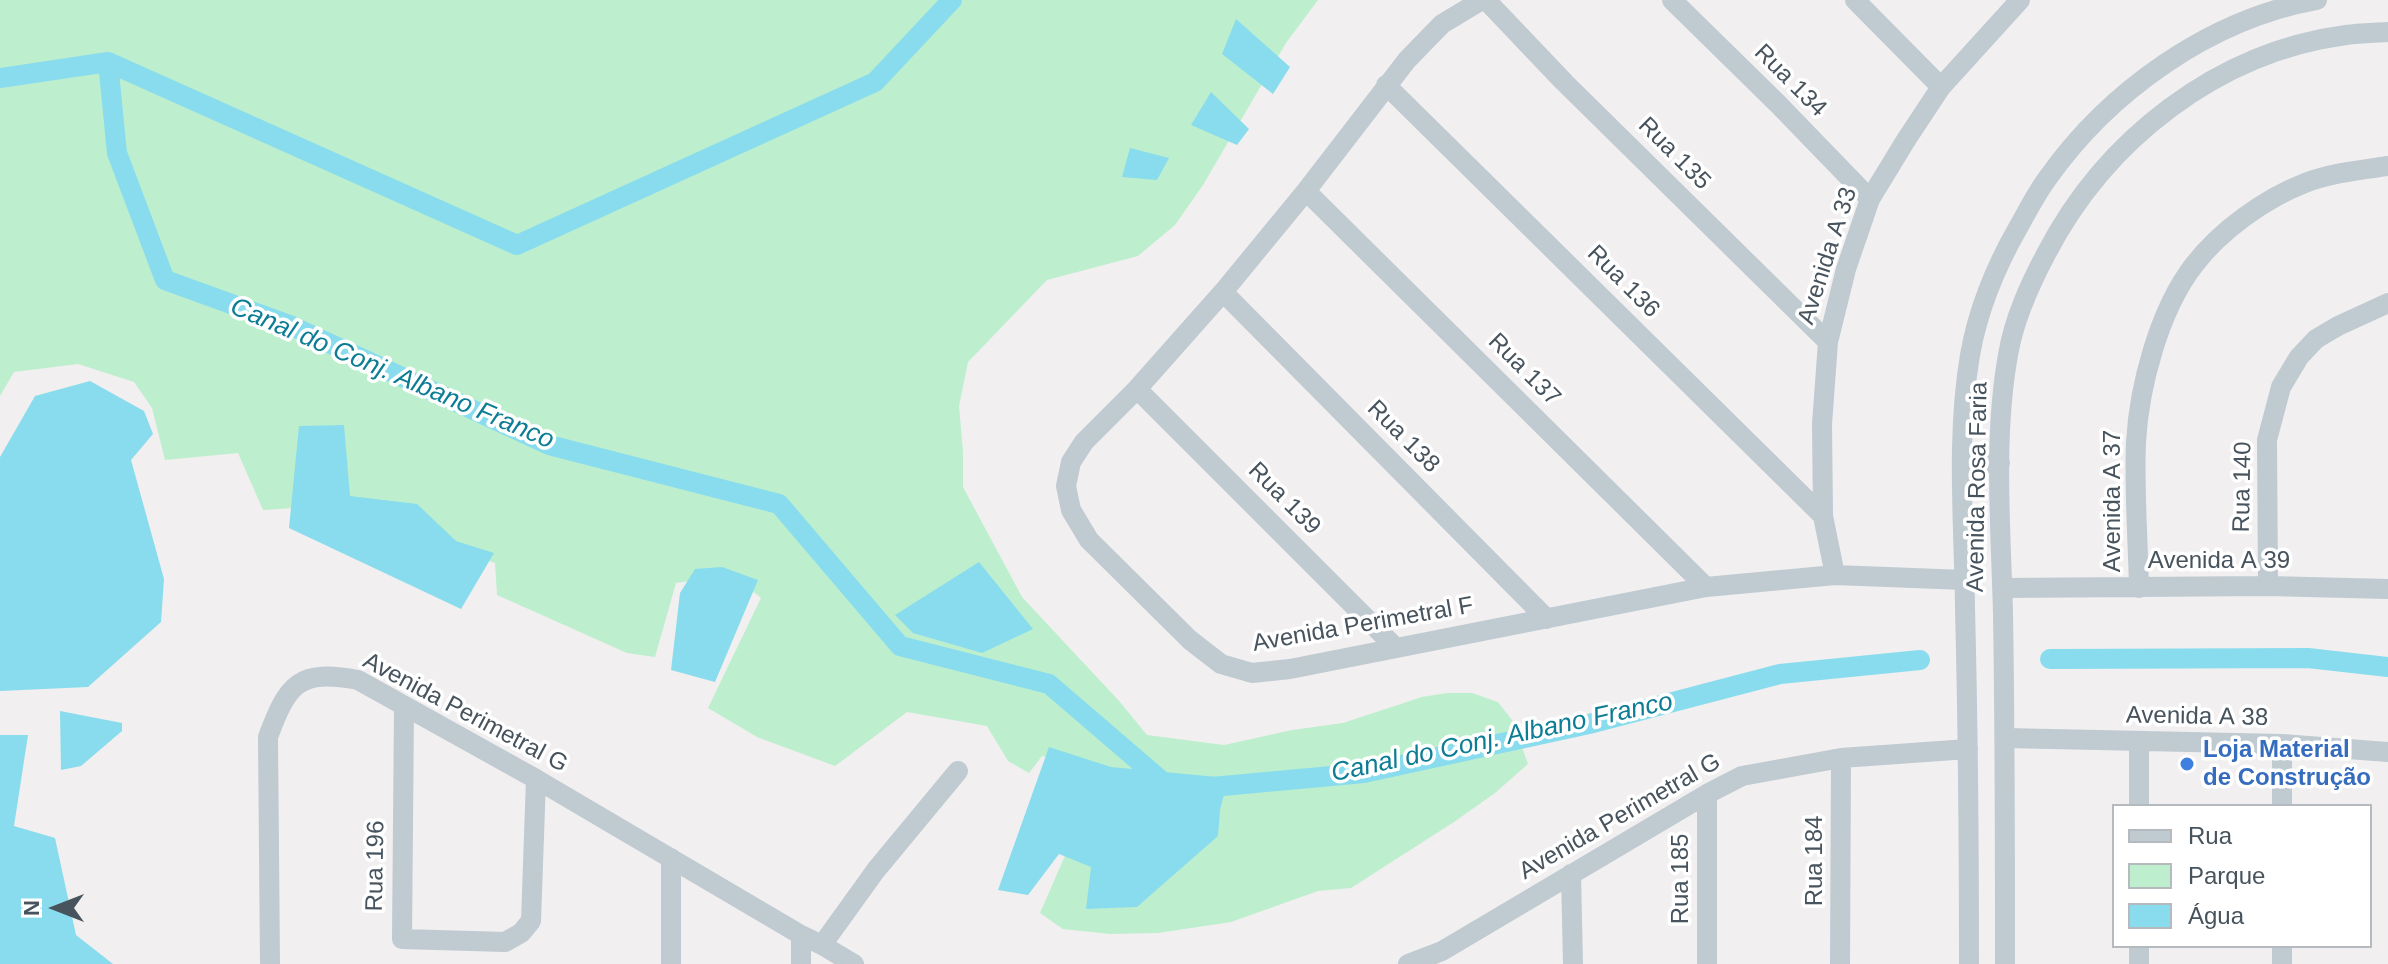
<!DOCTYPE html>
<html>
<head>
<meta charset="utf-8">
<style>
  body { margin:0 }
  #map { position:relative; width:2388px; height:964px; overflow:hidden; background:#f1efef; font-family:Helvetica,sans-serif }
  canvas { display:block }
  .legend { position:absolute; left:2112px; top:804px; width:260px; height:144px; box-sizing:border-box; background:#fff; border:2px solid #b5babe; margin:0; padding:10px 14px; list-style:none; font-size:24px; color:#47535d }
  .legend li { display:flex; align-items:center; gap:16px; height:40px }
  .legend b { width:40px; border:2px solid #b5babe }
  .north { position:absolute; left:16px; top:868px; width:80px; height:80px; -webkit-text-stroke:6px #fff; paint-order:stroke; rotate:270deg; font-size:22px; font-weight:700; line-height:32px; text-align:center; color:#47535d }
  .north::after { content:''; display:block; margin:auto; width:28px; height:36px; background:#47535d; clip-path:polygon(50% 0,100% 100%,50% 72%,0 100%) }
</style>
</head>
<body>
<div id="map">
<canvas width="2388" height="964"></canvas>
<ul class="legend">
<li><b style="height:10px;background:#bfcad1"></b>Rua</li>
<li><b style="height:22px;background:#bdefce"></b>Parque</li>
<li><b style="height:22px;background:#89dced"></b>Água</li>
</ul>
<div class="north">N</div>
</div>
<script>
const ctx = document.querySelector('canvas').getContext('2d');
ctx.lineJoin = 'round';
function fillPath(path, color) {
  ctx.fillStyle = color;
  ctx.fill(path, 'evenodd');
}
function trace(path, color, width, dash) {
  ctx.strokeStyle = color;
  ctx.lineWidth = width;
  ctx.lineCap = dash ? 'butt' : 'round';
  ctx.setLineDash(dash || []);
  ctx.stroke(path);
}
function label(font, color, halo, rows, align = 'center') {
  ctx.font = font + ' Helvetica,sans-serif';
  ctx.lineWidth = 7;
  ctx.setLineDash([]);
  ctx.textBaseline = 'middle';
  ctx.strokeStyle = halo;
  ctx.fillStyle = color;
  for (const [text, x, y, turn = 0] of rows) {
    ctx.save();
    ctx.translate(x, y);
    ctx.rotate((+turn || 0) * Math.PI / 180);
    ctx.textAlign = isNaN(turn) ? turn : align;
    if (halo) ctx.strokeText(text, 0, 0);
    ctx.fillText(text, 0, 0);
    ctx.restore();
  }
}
fillPath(new Path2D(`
  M0 0H1318L1286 43 1203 185 1175 225 1138 256 1047 280 968 362 959 406 963 452V487L1022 597 1120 702 1147 735 1224 745 1292 730 1343 723 1422 697 1447 693H1472L1498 702 1512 720 1528 764 1495 793 1454 822 1351 888 1318 891 1231 922 1158 933 1110 934 1063 929 1040 913 1088 803 1077 764 1042 756 1029 773 1008 761 987 726 907 712 835 766 757 737 708 708 761 598 733 575 676 583 655 657 627 653 497 595 495 563 339 505 263 510 238 453 165 460 152 408 134 382 78 364 14 372 0 396Z`), '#bdefce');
fillPath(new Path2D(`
  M1236 19 1290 67 1273 94 1222 54Z
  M1211 92 1249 129 1237 145 1191 125Z
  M1130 148 1169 158 1157 180 1122 177Z
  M90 381 144 411 153 434 131 460 164 579 161 622 88 687 0 691V457L35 396Z
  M344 425 350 496 417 504 456 541 494 553 461 609 289 528 299 426Z
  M979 562 1033 629 982 653 913 633 895 615Z
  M722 567 758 580 715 682 671 670 680 593 695 569Z
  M60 711 122 723V731L81 766 61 770Z
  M0 735H28L14 826 55 838 76 935 113 964H0Z
  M1049 747 1111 767 1228 778 1220 810 1218 836 1137 907 1086 909 1091 867 1059 854 1028 895 998 890Z`), '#89dced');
trace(new Path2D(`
  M108 62 117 153 165 280 292 326 549 445 779 504 900 646 1049 684 1170 788
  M0 78 108 62 517 245 875 82 952 0
  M2050 659 2308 658 2388 667
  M1201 788 1364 773 1589 724 1780 674 1920 660`), '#89dced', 20);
trace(new Path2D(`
  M1482 0 1442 24 1407 60 1306 191 1223 292 1137 389 1084 442 1071 462 1066 486 1071 510 1089 540 1190 640 1221 664 1252 673 1290 669 1706 587 1835 575 1965 580
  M1486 0 1564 82 1828 342
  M1672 0 1778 104 1870 199
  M1855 0 1941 87
  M1386 85 1823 516
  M1306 191 1706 587
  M1223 292 1547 619
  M1137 389 1394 646
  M1962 464 2000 463
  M1835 575 1823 516 1822 424 1828 342 1846 269 1870 199 1906 140 1941 87 2020 0
  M2268 586 2267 440 2281 387 2299 357 2316 339 2338 326 2388 303
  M2002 588 2268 586 2388 589
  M2139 588C2138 540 2134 491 2136 442 2139 387 2159 310 2194 265 2220 231 2264 199 2305 183 2331 173 2360 170 2388 166
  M404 707 402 939 505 942 521 933 531 921 536 779
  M2005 738 2282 744 2388 752
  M2139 742V806
  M2282 744V806
  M1707 794V964
  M671 858V964
  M1571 874 1573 964
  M822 945 876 870 958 771
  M2139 946V964
  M2282 946V964
  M270 964 268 737C288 683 299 669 358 680L536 779 801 935 822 945 854 964
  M801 964V935
  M1408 964 1442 951 1707 794 1742 776 1841 758 1968 749
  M1840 964 1841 758
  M1969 964C1969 845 1968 727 1965 608 1964 524 1956 438 1970 355 1978 309 1996 266 2019 226 2028 210 2036 194 2047 179 2109 91 2210 19 2317 0
  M2005 964C2005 847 2005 731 2003 614 2001 530 1993 438 2008 355 2014 319 2029 286 2046 254 2105 140 2217 52 2346 35 2360 33 2374 33 2388 32`), '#bfcad1', 20);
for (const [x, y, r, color] of [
  [2187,764,8,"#3f7fe0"]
]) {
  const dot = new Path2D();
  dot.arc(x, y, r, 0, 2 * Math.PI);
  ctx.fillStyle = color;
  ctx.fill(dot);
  trace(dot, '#fff', 3);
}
label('24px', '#47535d', '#fff', [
  ["Rua 134",1790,81,45],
  ["Rua 135",1674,154,45],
  ["Avenida A 33",1828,256,-72],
  ["Rua 136",1623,282,45],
  ["Rua 137",1524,370,45],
  ["Rua 138",1403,437,45],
  ["Avenida Rosa Faria",1978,487,-89],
  ["Rua 140",2243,487,-89],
  ["Rua 139",1284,499,45],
  ["Avenida A 37",2113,501,-90],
  ["Avenida A 39",2219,561],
  ["Avenida Perimetral F",1363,625,-10],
  ["Avenida Perimetral G",465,713,28],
  ["Avenida A 38",2197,717,1],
  ["Avenida Perimetral G",1620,817,-30],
  ["Rua 184",1815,861,-90],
  ["Rua 196",376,866,-89],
  ["Rua 185",1681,879,-90]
]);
label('bold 24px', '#366cbe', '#fff', [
  ["Loja Material",2203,750],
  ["de Construção",2203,778]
], 'left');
label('italic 26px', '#0c7d94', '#fff', [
  ["Canal do Conj. Albano Franco",392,374,23],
  ["Canal do Conj. Albano Franco",1502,738,-12]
]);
</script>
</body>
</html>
